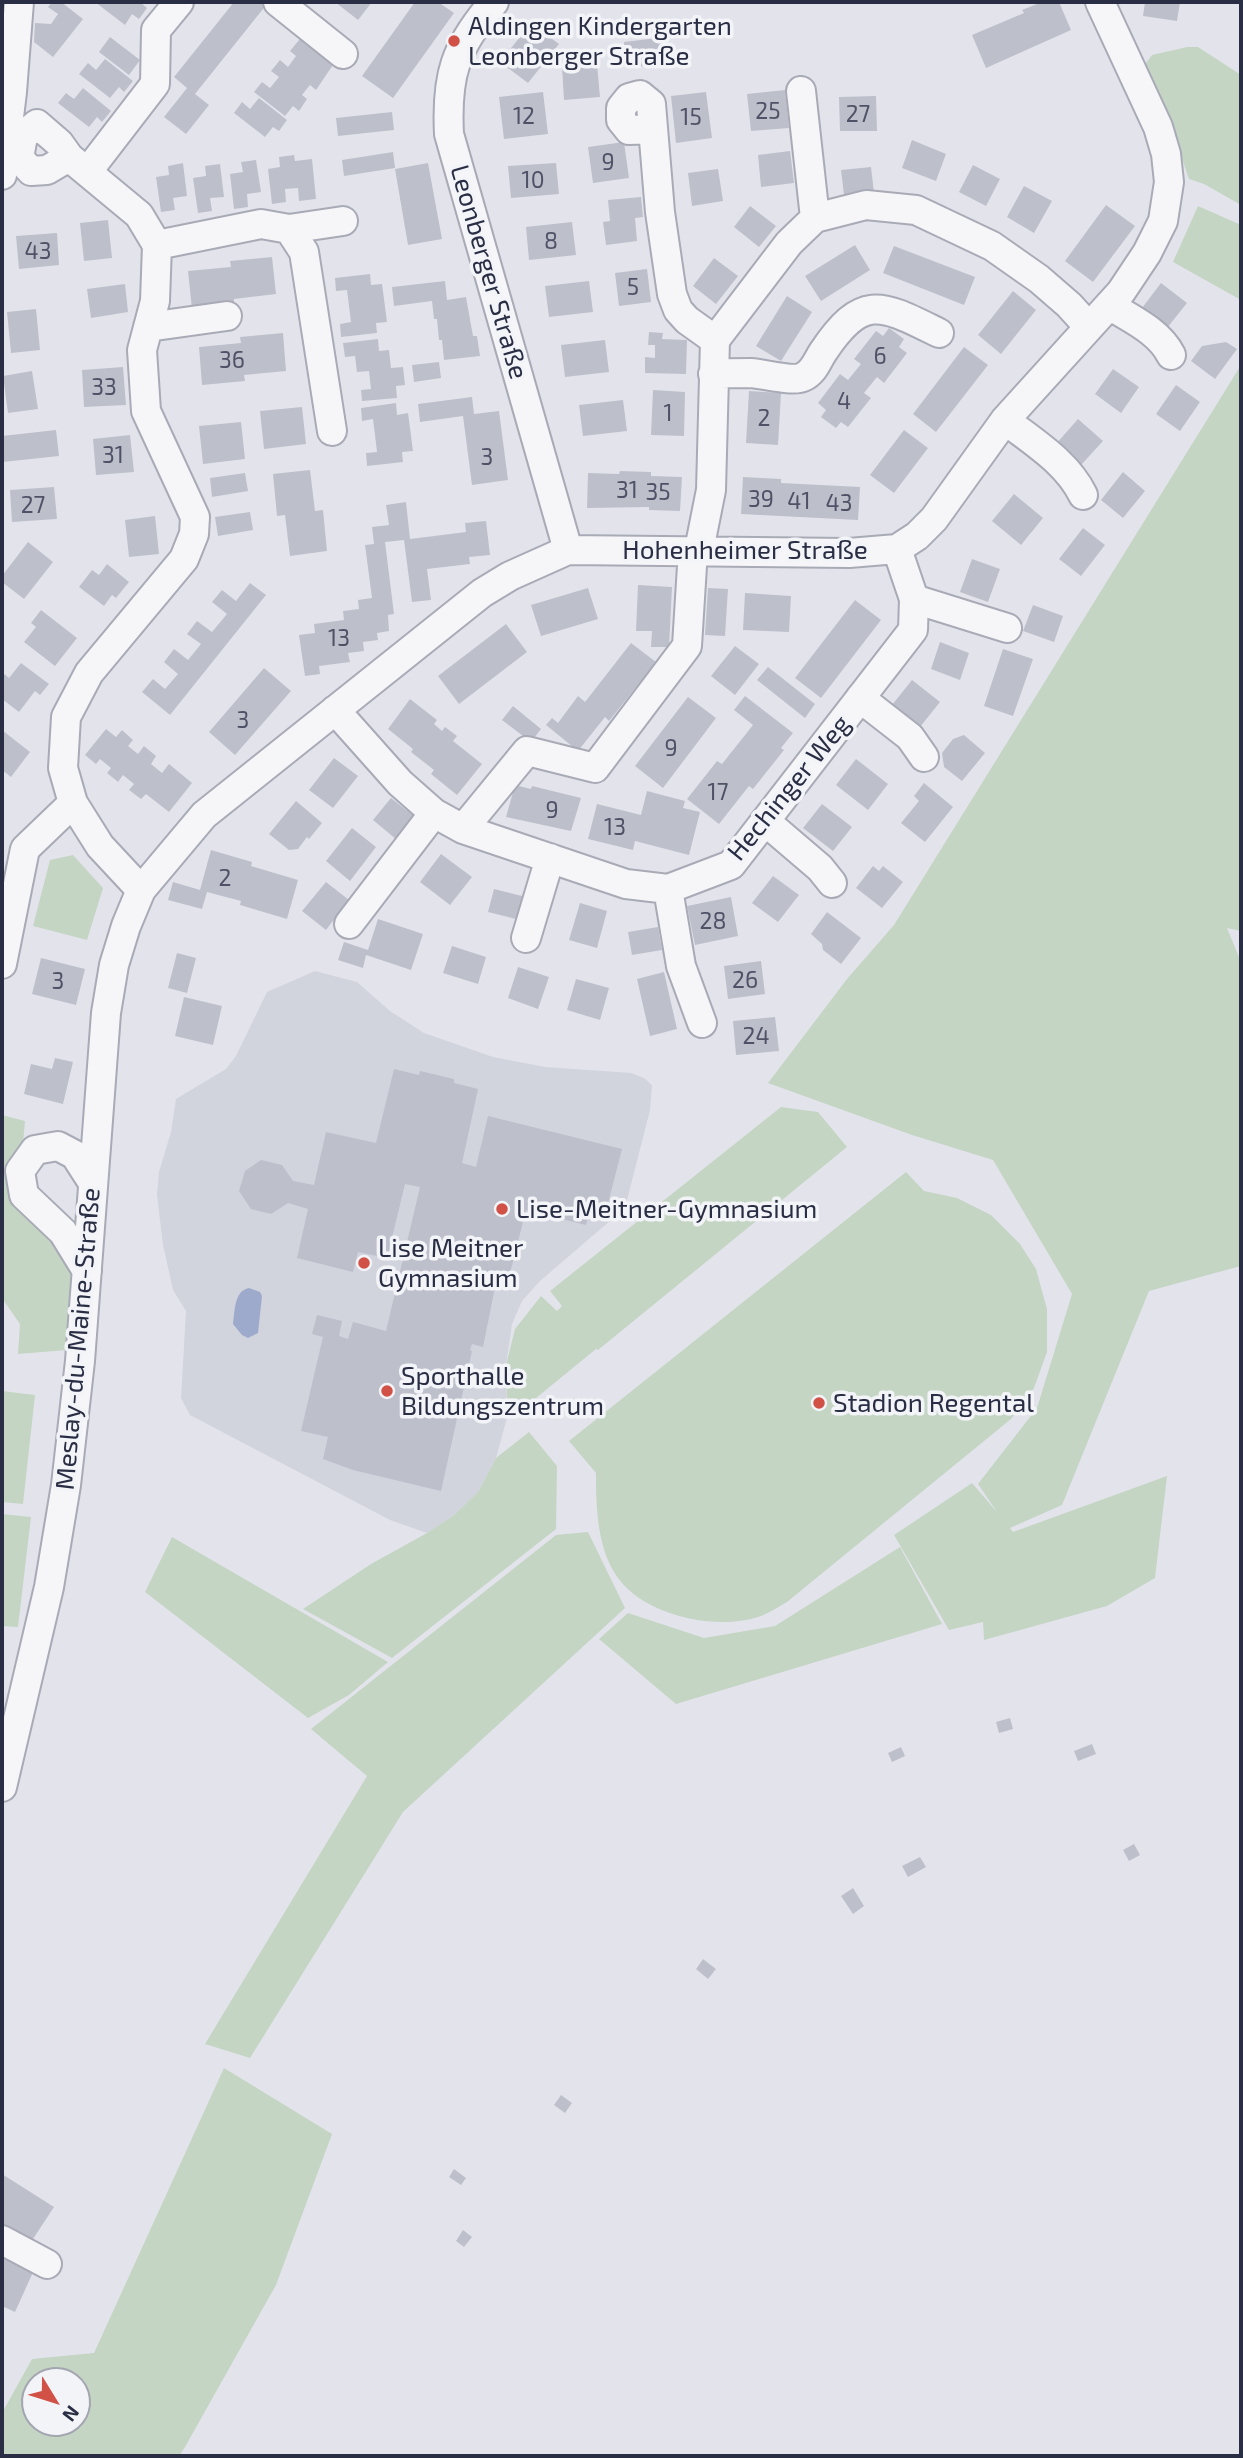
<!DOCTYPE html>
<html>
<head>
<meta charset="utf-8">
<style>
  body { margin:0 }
  #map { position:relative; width:1243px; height:2458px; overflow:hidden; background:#e3e4eb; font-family:"Exo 2",sans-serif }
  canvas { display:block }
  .frame { position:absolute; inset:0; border:4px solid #2a2e44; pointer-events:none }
  .north { position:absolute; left:21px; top:2367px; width:70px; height:70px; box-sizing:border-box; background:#f3f4f8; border:2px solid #a3a5b0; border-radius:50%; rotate:128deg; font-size:19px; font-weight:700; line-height:28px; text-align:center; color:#2a2e44 }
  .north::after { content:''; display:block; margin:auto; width:24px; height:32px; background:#d15147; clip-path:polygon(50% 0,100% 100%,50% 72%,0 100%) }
</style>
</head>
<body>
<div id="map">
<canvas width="1243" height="2458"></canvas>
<div class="frame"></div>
<div class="north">N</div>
</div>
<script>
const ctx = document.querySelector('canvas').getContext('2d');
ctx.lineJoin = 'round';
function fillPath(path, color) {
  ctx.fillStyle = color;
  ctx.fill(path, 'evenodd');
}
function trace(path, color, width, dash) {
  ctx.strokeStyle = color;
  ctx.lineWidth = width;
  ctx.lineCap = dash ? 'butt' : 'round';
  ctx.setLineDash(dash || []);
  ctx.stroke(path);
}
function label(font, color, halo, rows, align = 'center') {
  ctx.font = font + ' "Exo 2",sans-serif';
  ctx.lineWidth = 7;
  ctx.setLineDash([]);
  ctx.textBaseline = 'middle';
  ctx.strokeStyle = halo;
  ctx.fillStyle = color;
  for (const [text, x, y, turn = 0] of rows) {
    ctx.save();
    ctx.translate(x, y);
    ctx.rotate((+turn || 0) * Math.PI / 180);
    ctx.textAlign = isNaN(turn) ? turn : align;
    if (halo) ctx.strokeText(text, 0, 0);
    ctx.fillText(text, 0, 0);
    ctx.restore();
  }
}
fillPath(new Path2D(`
  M315 971 357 982 390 1011 424 1033 493 1057 545 1067 631 1073 644 1078 652 1085 650 1110 625 1208 540 1281 522 1301 512 1324 506 1365 507 1418 496 1458 478 1492 454 1515 427 1533 390 1520 190 1415 181 1398 186 1311 173 1290 163 1245 157 1195 159 1172 171 1132 176 1099 226 1069 236 1056 267 992Z`), '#d1d3dd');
fillPath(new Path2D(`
  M1187 47H1198L1241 75V205L1204 184 1189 179 1171 126 1143 67 1152 55Z
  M1198 206 1241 225V300L1173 262Z
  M1241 365V931L1227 928 1241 962V1266L1149 1291 1062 1505 1010 1528 1013 1532 1167 1476 1155 1578 1107 1606 984 1640 983 1622 949 1630 894 1535 972 1483 997 1512 978 1484 1037 1408 1072 1294 993 1160 912 1135 768 1083 847 979 894 925Z
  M73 855 103 888 87 940 33 926 50 860Z
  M781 1107 818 1112 847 1147 598 1350 596 1349 519 1412 507 1398 506 1365 515 1329 541 1296 557 1311 562 1306 550 1291Z
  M2 1115 25 1121 18 1202 72 1262 67 1350 18 1354 20 1324 2 1298Z
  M906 1172 924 1191 957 1198 991 1215 1020 1244 1036 1269 1047 1309V1352L1034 1388 1011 1419 787 1602C778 1607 768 1614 758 1617 714 1631 639 1615 614 1572 597 1543 596 1506 596 1473L569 1441Z
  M2 1391 35 1395 23 1504 2 1502Z
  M529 1432 557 1466 556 1529 392 1658 303 1609 371 1564 427 1533 454 1515 478 1492 496 1458Z
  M2 1514 31 1517 18 1627 2 1626Z
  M588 1532 625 1608 403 1812 250 2058 205 2044 367 1776 311 1729 556 1535Z
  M172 1537 388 1662 349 1695 308 1718 145 1592Z
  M900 1547 942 1624 676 1704 599 1639 628 1613 704 1638 775 1626Z
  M224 2068 332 2134 276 2285 185 2447 179 2456H2V2413L32 2359 94 2353ZM35 2381H77V2423H35Z`), '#c4d5c4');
fillPath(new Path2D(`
  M249 1288 260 1292 262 1296 258 1333 248 1338 242 1335 233 1324C235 1311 234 1291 249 1288Z`), '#9eaacb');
fillPath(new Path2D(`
  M52 2H61L83 19 53 57 34 42 35 23 51 24 58 14 48 7Z
  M95 2H140L147 8 139 19 132 14 125 25Z
  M234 2H265L267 4 195 94 209 105 186 134 164 117 187 88 174 77Z
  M335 2H372L358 20Z
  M415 2H438L454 13 393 98 362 76Z
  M1042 2H1059L1071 30 986 68 972 35 1024 13 1022 10Z
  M1145 2H1180L1177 21 1143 16Z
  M531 23 559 44 528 83 500 62Z
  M304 34 337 59 316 90 310 85 302 95 307 99 299 111 293 106 285 116 254 92 262 82 270 88 279 77 271 71 280 60 288 67 296 56 290 51Z
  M110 37 140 60 129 75 99 52Z
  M666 37 669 63 627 68 624 42Z
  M105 59 133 81 124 92 119 87 110 98 79 74 88 63 96 70Z
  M597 64 600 97 564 100 562 67Z
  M83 88 111 111 102 122 97 117 89 127 58 103 66 93 74 99Z
  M785 90 789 128 751 131 747 94Z
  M543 92 548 134 504 139 499 97Z
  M706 92 712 138 676 143 671 96Z
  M876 96 877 131H840L839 97Z
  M259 98 287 120 279 131 273 127 265 137 234 113 242 102 250 109Z
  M392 112 394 130 338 136 336 118Z
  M912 140 946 154 936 181 902 168Z
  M624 142 629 178 593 183 588 147Z
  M790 151 794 183 761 187 758 155Z
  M393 152 395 168 344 176 342 160Z
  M294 155 295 161 312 159 316 199 299 201 298 188 285 189 286 202 272 204 268 169 280 167 279 157Z
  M256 160 261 192 247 194 248 207 234 209 230 174 243 172 241 162Z
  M183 163 187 196 173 198 175 210 161 212 156 177 169 175 168 166Z
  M428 163 442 239 408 245 395 169Z
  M556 163 559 194 511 198 508 166Z
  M220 164 224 197 210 198 212 211 198 213 193 178 206 176 205 166Z
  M973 165 1000 179 986 206 959 192Z
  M871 167 874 193 844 195 841 170Z
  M718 169 723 201 692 206 688 173Z
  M1024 186 1052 201 1034 233 1007 217Z
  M641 197 643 217 635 218 637 241 606 245 603 222 610 221 608 200Z
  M1106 205 1135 226 1093 282 1065 261Z
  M750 206 776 226 759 247 734 227Z
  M108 220 112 258 84 261 80 223Z
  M572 222 576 255 529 260 526 227Z
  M57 233 59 265 19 269 16 236Z
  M855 245 870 270 821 301 805 276Z
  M894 246 975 277 964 305 883 273Z
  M272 257 276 294 234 299V305L192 309 188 271 231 267 230 261Z
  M714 258 738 276 716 304 693 286Z
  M647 269 651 302 619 306 615 273Z
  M370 274 371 285 382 284 387 322 376 323 377 333 341 337 340 324 351 322 347 290 336 291 335 278Z
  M445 281 447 300 466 297 473 336H477L480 356 444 360 442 340H439L437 319H434L432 301 394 306 392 287Z
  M589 281 593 312 549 317 545 286Z
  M1161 283 1187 303 1167 328 1142 308Z
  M125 284 128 312 91 318 87 289Z
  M1013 291 1036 310 1001 354 978 335Z
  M787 296 812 312 781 361 756 346Z
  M36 309 40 350 11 353 7 312Z
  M889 328 904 339 899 347 907 353 884 383 877 377 864 393 871 398 848 427 841 422 836 428 821 417 826 410 818 403 840 374 848 380 861 364 854 359 876 331 883 336Z
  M649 332 663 333 662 339 687 340 686 374 645 373V357L655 358V345H648Z
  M283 333 286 371 244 375 245 381 202 385 199 347 241 343 240 337Z
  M378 339 379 351 389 350 391 368 403 367 405 385 396 386 397 398 362 401 361 390 371 389 369 371 357 372 355 356 345 357 343 343Z
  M605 340 609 372 565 377 561 345Z
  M1226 342 1237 349 1215 379 1191 361 1202 346Z
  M964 347 988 365 936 432 913 414Z
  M439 362 441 378 414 382 412 365Z
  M123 367 126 405 84 407 82 370Z
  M1113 369 1139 387 1121 413 1095 394Z
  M32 371 38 409 8 413 3 376Z
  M1176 385 1200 402 1180 431 1156 414Z
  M653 390 685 392 684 436 651 435Z
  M749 391 781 393 778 445 746 443Z
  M472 397 474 414 499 411 508 480 472 485 463 416 420 422 418 404Z
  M623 400 627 431 583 436 579 405Z
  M396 403 397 415 408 413 413 451 402 452 403 462 367 466 366 453 377 452 375 435 373 419 362 421 361 408Z
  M302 407 306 444 264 449 260 411Z
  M1078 419 1103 441 1081 465 1056 444Z
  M241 422 245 459 203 464 199 426Z
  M56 430 59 456 3 462 2 436Z
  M904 430 928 448 894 493 870 475Z
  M130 435 134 472 96 475 93 439Z
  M310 470 315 511 323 510 327 551 290 556 285 515 277 516 273 474Z
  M620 471 651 472V476L682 477 680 511 649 510V507L587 508 588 473 619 474Z
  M1123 472 1145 491 1123 518 1101 500Z
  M245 473 248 491 212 497 210 478Z
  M743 477 781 479V483L860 487 858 520 741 514Z
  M54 487 57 519 12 522 10 490Z
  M1014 494 1043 518 1021 545 992 521Z
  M406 502 410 539 466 532 465 523 486 521 490 555 469 557 470 564 427 569 431 600 412 602 404 540 385 542 394 614 388 615 389 631 377 633 378 640 363 642 364 651 348 653 350 662 319 666 320 674 305 676 299 635 315 633 314 624 344 620 343 611 359 609 358 600 372 598 365 545 374 544 372 527 389 525 386 505Z
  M250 512 253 530 218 536 215 517Z
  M155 516 159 554 129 557 125 520Z
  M1083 528 1105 545 1081 576 1059 559Z
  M28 542 53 562 24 599 2 582V576Z
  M972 559 1000 569 988 602 960 592Z
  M107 564 129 582 116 598 112 595 104 606 79 587 92 570 99 575Z
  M250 583 266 595 170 715 142 692 153 679 165 689 178 674 164 662 174 649 188 660 201 644 187 634 197 621 212 632 227 614 212 602 222 590 236 601Z
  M638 585 672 587 669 647H651L652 631H636Z
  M588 588 598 619 541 636 531 605Z
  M708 588 728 589 725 636 705 635Z
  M745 593 791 596 789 632 743 630Z
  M855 600 881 620 821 698 795 678Z
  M1033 605 1063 616 1054 642 1023 631Z
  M41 610 77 638 55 666 24 642 36 627 31 623Z
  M506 624 527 652 459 704 438 676Z
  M940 642 969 653 960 680 931 669Z
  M631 643 656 662 609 721 605 717 578 751 546 725 552 718 558 723 578 696 585 702Z
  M735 646 759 664 735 695 711 676Z
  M1003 649 1033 659 1013 716 984 706Z
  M21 663 49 684 40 695 35 691 19 712 2 699V672L9 678Z
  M768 667 815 704 805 718 757 680Z
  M264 668 291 691 235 755 209 732Z
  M912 680 940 702 920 727 892 705Z
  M745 696 793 733 781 748 784 750 753 789 749 786 719 824 687 799 717 761 722 764 753 725 734 710Z
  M688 697 716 718 663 788 635 766Z
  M410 699 437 720 434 724 442 731 445 727 457 736 453 741 482 764 457 795 431 774 434 770 411 752 413 749 388 729Z
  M513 706 541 729 531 742 502 720Z
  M106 729 116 737 122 730 133 740 128 746 138 754 144 746 156 756 151 764 162 773 169 764 192 783 169 812 146 794 141 799 129 790 134 784 123 775 118 782 107 773 111 768 100 759 96 764 85 755Z
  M2 730 30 752 11 777 2 770Z
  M964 735 985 753 962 781 944 767 942 753 953 739Z
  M334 758 358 776 333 808 309 790Z
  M856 759 888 784 868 810 836 785Z
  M924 783 953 807 925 842 901 823 919 801 914 796Z
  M515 785 531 789 532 786 581 798 571 831 506 817Z
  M647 791 685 801 683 808 700 812 689 855 635 841 633 850 588 839 597 804 641 815Z
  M391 798 415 817 397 840 373 820Z
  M296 801 322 823 309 839 307 837 298 849 289 850 269 834Z
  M822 804 852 827 833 851 803 828Z
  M352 828 376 847 350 881 326 861Z
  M211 850 252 862 251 866 298 880 287 919 240 905 241 901 207 892 202 909 168 900 173 882 200 890Z
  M441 854 472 877 450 905 420 882Z
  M873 866 879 871 883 866 903 882 882 908 856 888Z
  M773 876 799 895 778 922 752 903Z
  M326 882 349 900 326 930 302 911Z
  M494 889 526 897 520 920 488 912Z
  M731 897 738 936 695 945 687 906Z
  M580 903 607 911 597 948 569 940Z
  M827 912 861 938 841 964 823 950 822 944 811 934Z
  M378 919 423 934 411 970 366 955 363 968 338 960 344 942 368 950Z
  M658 927 662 950 632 955 628 932Z
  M452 946 486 957 478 984 443 973Z
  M177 953 196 958 187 993 168 988Z
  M41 958 85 969 76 1005 32 994Z
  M761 961 765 994 728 999 724 966Z
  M518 967 549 977 538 1009 508 998Z
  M664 972 677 1029 650 1036 637 979Z
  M576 979 609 988 600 1020 567 1010Z
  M184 997 222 1006 213 1045 175 1036Z
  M775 1017 779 1051 736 1055 733 1021Z
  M55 1058 73 1062 63 1104 24 1094 31 1064 52 1069Z
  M394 1069 419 1075 420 1071 454 1079V1083L478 1089 462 1163 476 1167 488 1116 622 1149 606 1211 590 1207 586 1225 526 1210 507 1285 496 1282 483 1347 472 1344 470 1350 472 1351 441 1491 353 1470 323 1459 328 1437 301 1431 323 1337 312 1334 317 1315 342 1321 339 1336 348 1339 353 1322 386 1331 420 1187 405 1184 387 1258 358 1252 353 1272 297 1258 308 1209 288 1203 271 1214 251 1209 239 1191 245 1171 261 1160 282 1165 293 1181 314 1185 326 1132 376 1143Z
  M1010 1718 1013 1729 999 1733 996 1722Z
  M1092 1744 1096 1754 1078 1761 1074 1751Z
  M901 1747 905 1756 892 1762 888 1753Z
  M1134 1844 1140 1855 1129 1861 1123 1850Z
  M920 1857 926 1867 908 1877 902 1866Z
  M853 1888 864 1906 853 1914 841 1896Z
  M703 1959 716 1969 708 1979 696 1969Z
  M561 2095 572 2103 565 2113 554 2105Z
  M454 2169 466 2178 461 2185 449 2177Z
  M2 2174 54 2207 31 2242 2 2223Z
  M463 2230 472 2237 464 2247 456 2241Z
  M2 2255 34 2270 15 2312 2 2306Z`), '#bdbfcb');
const minor = new Path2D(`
  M278 2 343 54
  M494 2C455 47 446 75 449 134L568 550
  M801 91 815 218
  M653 129 629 130 621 120V108L629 98 640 95 651 104 660 212 672 294 678 310 687 320 715 340 711 490 699 550
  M69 157 47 170 31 171 19 158 23 136 37 124 59 143 69 157 139 215 157 245 155 301 142 350 146 411 195 517 194 534 184 559 89 673 66 717 63 768 73 803 100 846 141 890
  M88 171 155 84 156 30 179 2
  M2 175 12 92 19 2
  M289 229 343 221
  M157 245 261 224 289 229 304 252 332 431
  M1109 305C1131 319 1159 331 1171 355
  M148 327 227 316
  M715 340 789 243 815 218 866 205 916 210 992 246 1039 279 1069 305 1089 327
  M713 374C726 373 738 373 751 373 764 374 793 382 803 377 814 372 817 361 823 352 863 292 882 305 939 333
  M1005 420C1033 442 1067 462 1083 495
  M914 599 1007 628
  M860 698 910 737 924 757
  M335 710 400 783 434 813 463 829 626 884 668 889 731 865 913 630 914 599 897 549
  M765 821 820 868 832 883
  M463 829 527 751 595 768 687 646 693 550
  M668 889 681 966 702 1023
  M349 924 434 813
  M526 938 550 858
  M2 964 25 849 73 803
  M87 1271 63 1232 24 1195 20 1171 35 1150 58 1146 75 1155 93 1183
  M2 1787 49 1587 66 1485 80 1361 106 1013 114 965 126 926 141 890 204 815 482 593 510 576 568 550 849 553 897 549 917 536 934 519 1005 420 1121 292 1147 253 1163 221 1169 182 1166 154 1158 127 1100 2
  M2 2240 47 2264`);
trace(minor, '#a8aab6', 32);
trace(minor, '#f6f6f9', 28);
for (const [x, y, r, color] of [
  [454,41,7,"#d15147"],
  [502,1209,7,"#d15147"],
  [364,1263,7,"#d15147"],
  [387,1391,7,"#d15147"],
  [819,1403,7,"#d15147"]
]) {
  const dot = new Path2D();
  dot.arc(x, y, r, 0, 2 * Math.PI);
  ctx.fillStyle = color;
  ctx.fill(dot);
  trace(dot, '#f3f4f8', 2.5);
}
label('23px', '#4f5266', null, [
  ["25",768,111],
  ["27",858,114],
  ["12",524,116],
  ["15",691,117],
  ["9",608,162],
  ["10",533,180],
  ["8",551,241],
  ["43",38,251],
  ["5",633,287],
  ["6",880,356],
  ["36",232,360],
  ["33",104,387],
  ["4",844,401],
  ["1",668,413],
  ["2",764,418],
  ["31",113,455],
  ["3",487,457],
  ["31",627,490],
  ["35",658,492],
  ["39",761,499],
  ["41",799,501],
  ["43",839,503],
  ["27",33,505],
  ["13",339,638],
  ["3",243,720],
  ["9",671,748],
  ["17",718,792],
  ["9",552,810],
  ["13",615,827],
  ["2",225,878],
  ["28",713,921],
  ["26",745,980],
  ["3",58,981],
  ["24",756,1036]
]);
label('26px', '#2a2e44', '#f3f4f8', [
  ["Aldingen Kindergarten",468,26],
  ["Leonberger Straße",468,56],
  ["Lise-Meitner-Gymnasium",516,1209],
  ["Lise Meitner",378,1248],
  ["Gymnasium",378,1278],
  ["Sporthalle",401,1376],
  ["Bildungszentrum",401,1406],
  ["Stadion Regental",833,1403]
], 'left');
label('26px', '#2a2e44', '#f3f4f8', [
  ["Leonberger Straße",489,272,74],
  ["Hohenheimer Straße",745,550],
  ["Hechinger Weg",789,788,-51],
  ["Meslay-du-Maine-Straße",78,1339,-85]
]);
</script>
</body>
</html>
